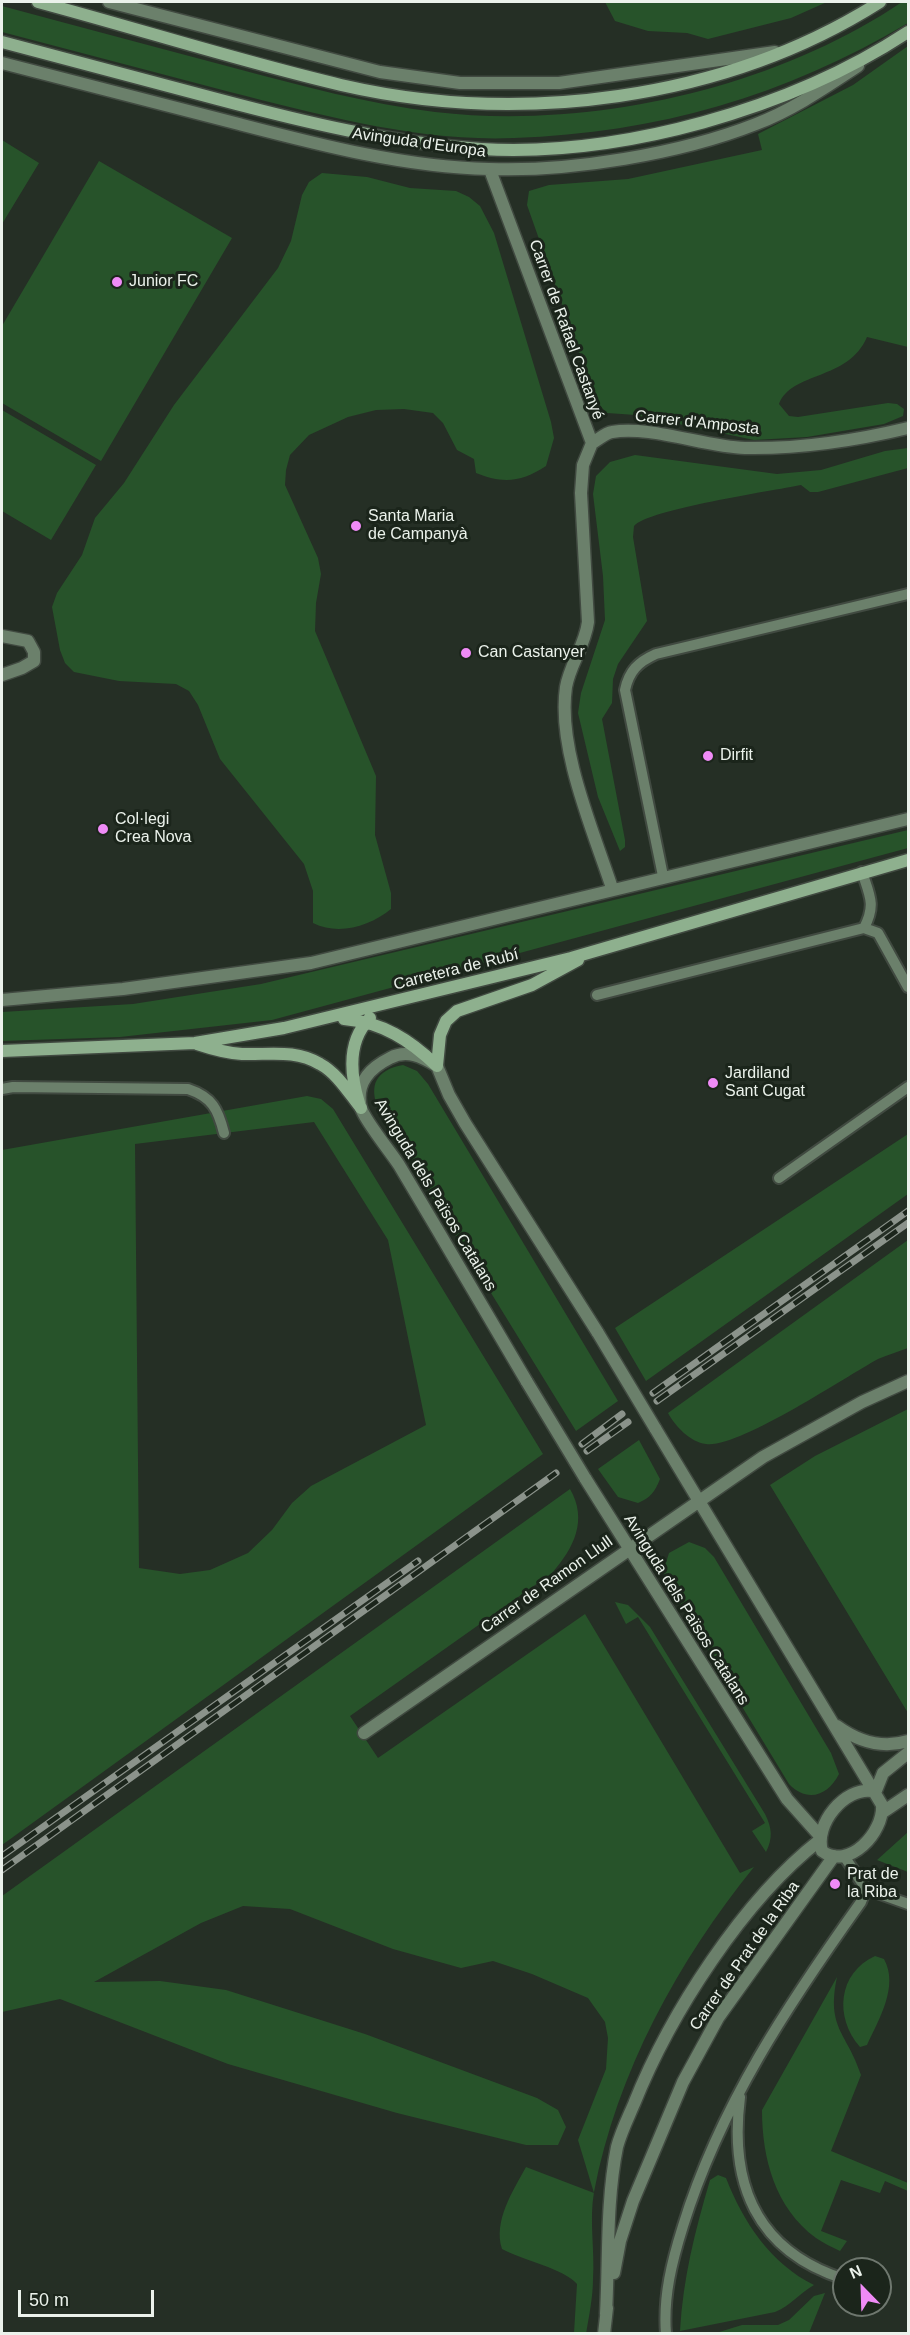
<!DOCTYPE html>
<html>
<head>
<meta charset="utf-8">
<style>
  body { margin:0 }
  #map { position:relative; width:910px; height:2335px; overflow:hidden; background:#252f25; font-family:Arial,sans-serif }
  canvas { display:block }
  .frame { position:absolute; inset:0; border:3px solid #ebf2eb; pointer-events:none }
  .north { position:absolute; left:832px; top:2257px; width:60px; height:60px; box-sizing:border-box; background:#1b251b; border:2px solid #6e776e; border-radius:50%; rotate:337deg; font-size:16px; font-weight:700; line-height:24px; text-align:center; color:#ebf2eb }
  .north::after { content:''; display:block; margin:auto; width:21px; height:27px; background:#ef8bf6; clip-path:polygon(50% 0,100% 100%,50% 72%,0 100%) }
  .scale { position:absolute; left:18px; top:2290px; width:136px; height:27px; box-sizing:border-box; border:3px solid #ebf2eb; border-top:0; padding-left:8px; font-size:18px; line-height:21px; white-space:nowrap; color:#ebf2eb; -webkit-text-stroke:4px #1b251b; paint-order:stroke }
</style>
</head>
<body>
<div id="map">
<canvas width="910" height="2335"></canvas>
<div class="frame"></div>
<div class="north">N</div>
<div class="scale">50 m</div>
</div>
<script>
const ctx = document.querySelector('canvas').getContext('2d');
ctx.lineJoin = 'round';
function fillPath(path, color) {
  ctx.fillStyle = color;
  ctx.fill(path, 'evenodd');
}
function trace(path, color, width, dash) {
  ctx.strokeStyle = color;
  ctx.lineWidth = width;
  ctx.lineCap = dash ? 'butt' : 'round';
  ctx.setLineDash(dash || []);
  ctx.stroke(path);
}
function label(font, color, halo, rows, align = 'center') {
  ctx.font = font + ' Arial,sans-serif';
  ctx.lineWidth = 6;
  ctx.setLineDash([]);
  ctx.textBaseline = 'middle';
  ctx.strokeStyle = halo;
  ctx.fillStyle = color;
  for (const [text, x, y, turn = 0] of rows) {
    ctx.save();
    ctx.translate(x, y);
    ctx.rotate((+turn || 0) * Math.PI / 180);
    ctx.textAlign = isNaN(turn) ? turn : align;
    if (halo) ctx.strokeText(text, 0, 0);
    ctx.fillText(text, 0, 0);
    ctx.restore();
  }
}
fillPath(new Path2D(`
  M605 2H827L791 18 708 39 687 33 648 31 615 21Z
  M902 2H908V23C785 96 658 133 514 138 419 142 321 115 230 92 154 72 78 52 2 32V6C80 27 159 48 238 69 303 86 368 104 435 112 590 130 773 89 902 2Z
  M908 46V347L867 337C848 381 792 371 779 404L789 416 798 417 888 403 897 404 904 409 903 416 884 424 807 437 754 440 636 415 607 413 597 403 527 205 529 191 549 185 628 179 762 150 758 134 853 85Z
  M2 140 39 163 2 224Z
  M99 161 232 238 101 461 2 403V326Z
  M322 173 367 177 410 188 456 191 469 197 480 206 494 233 551 422 554 438 546 466C522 482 503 484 476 473L474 459 457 450 443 423 433 413 404 409 376 410 348 417 309 435 290 455 286 470 285 485 318 558 321 574 316 603 315 631 376 776 375 835 391 893V909C370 926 339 936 313 923V891L304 864 220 759 198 705 189 691 176 684 119 681 74 672 65 663 60 650 52 607 57 593 82 555 95 518 124 483 174 405 278 268 291 241 302 195 309 182Z
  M2 410 96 465 51 540 2 511Z
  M908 448V468L818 492H810L801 485C772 491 649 509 634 526L633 537 647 621 618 664 613 679 612 703 602 719 625 840V847L620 851 598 797 578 713 581 693 605 620 603 576 593 494 596 476 610 462 635 455 777 474 821 470 885 451Z
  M908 830V848L272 1020 120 1037 2 1041V1012L133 1004 261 984Z
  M403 1065 417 1071 428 1084 618 1401 576 1431 379 1111C368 1085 376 1070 403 1065Z
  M307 1096 321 1099 333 1109 543 1454 2 1845V1150ZM314 1122 388 1240 426 1425 311 1486 292 1503 272 1530 248 1553 210 1570 180 1574 139 1568 135 1144Z
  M908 1134V1194L646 1381 615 1328Z
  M908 1240V1348C899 1351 888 1355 878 1359 845 1377 738 1449 706 1444 690 1442 675 1426 668 1413Z
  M908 1409V1713L770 1485 815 1456Z
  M639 1440 660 1479C655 1492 650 1498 638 1503L618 1497 598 1469Z
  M570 1489C588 1520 574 1548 552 1573L350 1716 378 1758 585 1614 740 1873 754 1867C678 1961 617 2072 594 2192 589 2220 595 2251 593 2279 593 2297 589 2316 586 2334L574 2333 577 2284C565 2269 522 2260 502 2249 493 2221 513 2191 526 2167L594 2193 578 2140 606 2069 608 2038 605 2022 588 1998 532 1974 493 1961 461 1968 393 1949 290 1909 243 1906 201 1923 94 1982 160 1981 226 1990 365 2034 537 2098 558 2110 566 2127 558 2145H526L397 2113 228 2064 60 1999 2 2012V1896Z
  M689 1542 705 1548 714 1557 831 1753 839 1774C828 1796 807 1803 789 1784L667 1583 663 1572 669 1553Z
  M615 1602 628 1605 650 1627 765 1814C772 1828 773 1838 766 1852L752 1831 765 1823 638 1617 626 1624Z
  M908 1832V1872L877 1860Z
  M875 1956 884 1959C899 1986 879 2019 867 2045L860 2047C834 2017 838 1973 875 1956Z
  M837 1977C826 2029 847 2032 861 2075L831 2151 908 2183V2191L885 2181 880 2193 841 2180 821 2231 847 2241 840 2251C832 2247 823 2243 816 2238 775 2208 762 2158 762 2110Z
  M718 2175 726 2178C743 2222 771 2264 814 2285 800 2293 790 2306 775 2312L680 2331C683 2278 695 2231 710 2180Z
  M825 2293 809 2333H716L742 2325H778L789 2320 814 2296Z`), '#27532a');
const lane = new Path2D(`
  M663 876 625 690C629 671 638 662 656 654L908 594
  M864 928 878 933 908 987
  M597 995 864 928C876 905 870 896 862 872
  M2 1089 13 1087 188 1089C212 1097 218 1109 224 1133
  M779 1178 908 1087
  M844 1856 866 1889 908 1904
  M740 2097C729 2183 756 2251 844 2279
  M666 2334C663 2296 672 2261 683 2226 720 2106 789 2003 861 1902L866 1889`);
const street = new Path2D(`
  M109 2 380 72 460 83H559L775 52
  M2 63C81 84 160 104 239 124 320 145 404 167 489 169 570 172 680 154 756 124 793 110 826 87 858 66
  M490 170 592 443 583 465 581 493 588 622C585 646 570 664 566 687 557 748 593 830 612 888
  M592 443C598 440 605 433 612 432 649 425 706 447 745 448 801 449 854 441 908 428
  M2 636 28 641 34 652V661L22 668 2 675
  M2 1000 123 989 311 963 908 819
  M527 1382C484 1309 442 1237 399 1165 390 1151 365 1121 361 1108 355 1083 370 1068 390 1058 407 1049 422 1057 437 1066L449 1095 465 1123 598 1333
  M655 1428 882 1805C884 1832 849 1871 822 1851 814 1824 845 1787 872 1791
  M585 1478 787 1799 820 1836
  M837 1726C859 1742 882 1749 908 1741
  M364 1733 763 1457 862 1402 908 1381
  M875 1793 883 1773 908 1753
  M883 1812 908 1795
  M614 2273 620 2241 633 2201 683 2082 718 2018 834 1856
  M606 2314C609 2258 606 2202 617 2147 621 2132 628 2118 634 2104 670 2014 743 1900 820 1840
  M604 2334 607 2308`);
const secondary = new Path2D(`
  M38 2C139 29 239 61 341 85 519 126 724 101 880 2
  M2 42C73 61 145 80 217 99 304 122 390 143 481 149 621 157 791 109 908 32
  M344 1019C382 1022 410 1040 437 1066
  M197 1044C212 1049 226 1053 242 1054 269 1055 295 1049 320 1064 337 1073 349 1093 361 1108
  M2 1051 195 1043 284 1028 571 958 908 860
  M437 1066 440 1035 446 1021 457 1011 532 985 578 960
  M359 1103C350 1074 347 1041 370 1018`);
trace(lane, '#414a41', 14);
trace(street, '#414a41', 15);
trace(secondary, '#414a41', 15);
trace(lane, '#6b806b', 10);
trace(street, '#6b806b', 12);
trace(secondary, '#8eb08e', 12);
const rail = new Path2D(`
  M653 1393 908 1211
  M657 1401 908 1223
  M582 1444 622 1414
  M587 1451 628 1422
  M2 1856 418 1561
  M2 1870 556 1473`);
trace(rail, '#8b938b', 7);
trace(rail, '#1b251b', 4.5, [14]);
const streetBridge = new Path2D(`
  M598 1333 655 1428
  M527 1382 585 1478`);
trace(streetBridge, '#414a41', 15, []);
trace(streetBridge, '#6b806b', 12);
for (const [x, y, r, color] of [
  [117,282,6,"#ef8bf6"],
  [356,526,6,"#ef8bf6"],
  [466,653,6,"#ef8bf6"],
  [708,756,6,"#ef8bf6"],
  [103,829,6,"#ef8bf6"],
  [713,1083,6,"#ef8bf6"],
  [835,1884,6,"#ef8bf6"]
]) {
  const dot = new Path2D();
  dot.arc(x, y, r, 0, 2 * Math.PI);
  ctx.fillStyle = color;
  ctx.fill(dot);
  trace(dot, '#1b251b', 2);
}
label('16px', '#ebf2eb', '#1b251b', [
  ["Avinguda d'Europa",419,143,8],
  ["Carrer de Rafael Castanyé",566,330,70],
  ["Carrer d'Amposta",697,423,6],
  ["Carretera de Rubí",456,970,-14],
  ["Avinguda dels Països Catalans",435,1195,59],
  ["Carrer de Ramon Llull",547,1585,-35],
  ["Avinguda dels Països Catalans",686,1610,58],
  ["Carrer de Prat de la Riba",745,1956,-55]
]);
label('16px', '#ebf2eb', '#1b251b', [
  ["Junior FC",129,282],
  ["Santa Maria",368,517],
  ["de Campanyà",368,535],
  ["Can Castanyer",478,653],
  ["Dirfit",720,756],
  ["Col·legi",115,820],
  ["Crea Nova",115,838],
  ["Jardiland",725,1074],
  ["Sant Cugat",725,1092],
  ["Prat de",847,1875],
  ["la Riba",847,1893]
], 'left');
</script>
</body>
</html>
